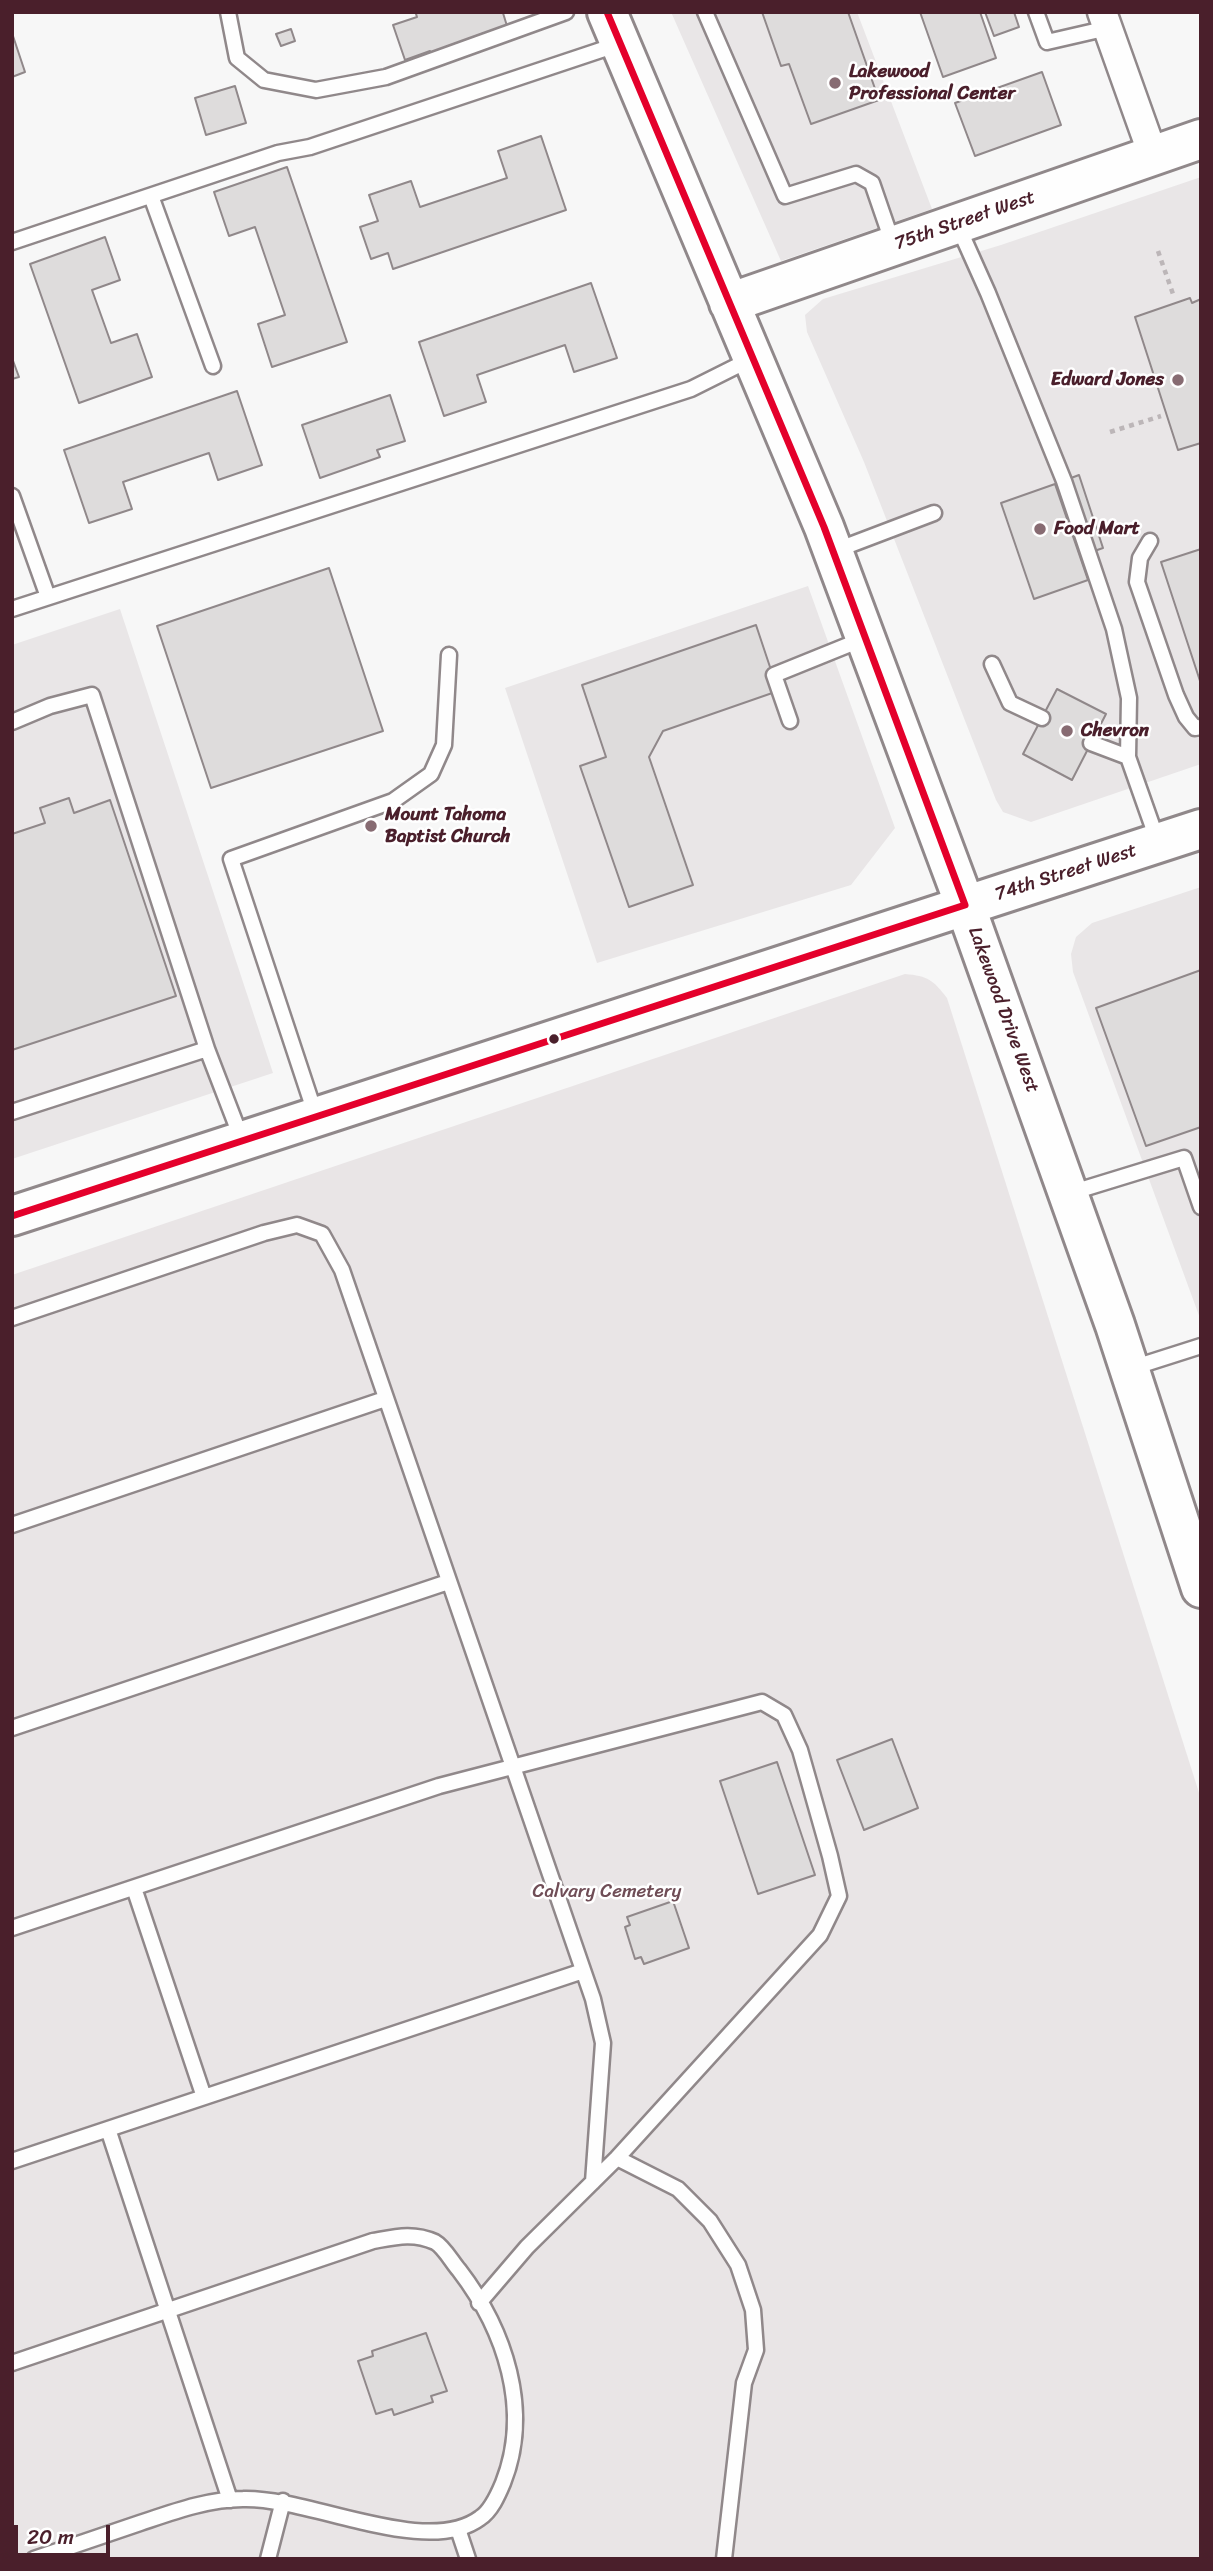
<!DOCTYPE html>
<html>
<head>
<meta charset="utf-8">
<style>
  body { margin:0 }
  #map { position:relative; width:1213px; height:2571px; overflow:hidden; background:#f7f7f7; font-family:Sriracha,sans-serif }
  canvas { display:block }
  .frame { position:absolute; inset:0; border:14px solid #4a1f2b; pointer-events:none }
  .scale { position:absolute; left:14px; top:2525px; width:96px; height:32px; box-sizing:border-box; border:4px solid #4a1f2b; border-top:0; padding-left:9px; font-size:21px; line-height:24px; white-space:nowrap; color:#4a1f2b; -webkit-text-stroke:5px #fff; paint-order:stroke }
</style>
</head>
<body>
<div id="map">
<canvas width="1213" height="2571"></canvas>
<div class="frame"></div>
<div class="scale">20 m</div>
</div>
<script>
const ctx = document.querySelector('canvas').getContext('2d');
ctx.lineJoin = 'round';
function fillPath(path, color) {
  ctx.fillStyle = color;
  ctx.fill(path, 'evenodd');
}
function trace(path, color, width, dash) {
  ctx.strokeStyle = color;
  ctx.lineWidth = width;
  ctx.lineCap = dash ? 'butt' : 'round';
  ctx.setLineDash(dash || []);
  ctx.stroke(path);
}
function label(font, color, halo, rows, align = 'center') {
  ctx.font = font + ' Sriracha,sans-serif';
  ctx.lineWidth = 5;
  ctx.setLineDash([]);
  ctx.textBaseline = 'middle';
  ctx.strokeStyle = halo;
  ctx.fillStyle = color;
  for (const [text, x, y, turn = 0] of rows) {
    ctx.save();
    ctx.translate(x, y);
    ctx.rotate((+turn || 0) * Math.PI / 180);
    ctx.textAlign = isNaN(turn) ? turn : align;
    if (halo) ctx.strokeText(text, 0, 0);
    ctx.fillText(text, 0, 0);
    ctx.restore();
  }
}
fillPath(new Path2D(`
  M671 12H857L932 209 781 261Z
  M1201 177V764L1031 822 1003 812 996 800 864 462 807 332 805 315 823 299 1001 245Z
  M808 586 895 828 851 885 597 963 505 688Z
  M120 609 273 1073 12 1159V645Z
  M1201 887V1321L1073 972 1071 954 1076 937 1092 923Z`), '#e9e6e7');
fillPath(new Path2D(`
  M905 974C928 976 933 980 947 998L1201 1799V2559H12V1275Z`), '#e9e5e6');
const building = new Path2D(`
  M419 12H505L503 13 507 26 431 54 430 51 405 60 393 25 417 17 416 14Z
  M762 12H848L879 100 811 124 789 64 781 66Z
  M920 12H980L996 58 943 77Z
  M985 12H1014L1019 27 994 36Z
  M291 29 295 41 281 46 276 34Z
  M12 33 25 72 12 77Z
  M1042 72 1061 125 975 156 955 103Z
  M235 86 246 123 206 135 195 98Z
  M541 136 566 210 393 269 388 253 371 259 360 227 378 221 369 195 411 181 420 207 507 178 498 151Z
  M287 167 347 342 272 367 258 324 285 315 255 227 229 236 214 192Z
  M105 237 120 280 92 290 111 343 137 334 152 377 79 403 30 264Z
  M591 283 617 358 574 372 565 345 477 375 486 402 444 416 419 342Z
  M1190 298 1192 303 1201 299V443L1178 450 1135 317Z
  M12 358 19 377 12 379Z
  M237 391 262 465 218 480 209 453 123 482 132 509 89 523 64 450Z
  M390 395 405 441 377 450 380 457 320 478 302 425Z
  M1079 475 1103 548 1080 556 1055 484Z
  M1055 484 1088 580 1034 599 1001 503Z
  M1201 549V684L1161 562Z
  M329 568 383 731 211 788 157 626Z
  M756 625 778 691 663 731 649 757 693 885 629 907 580 766 606 757 582 685Z
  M1057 689 1106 714 1072 780 1023 754Z
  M69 798 74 813 110 800 176 996 12 1050V834L45 823 40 808Z
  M1201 970V1127L1146 1146 1096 1008Z
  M892 1739 918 1808 864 1830 837 1760Z
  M777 1762 815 1875 758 1894 720 1781Z
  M673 1901 689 1948 644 1964 641 1957 635 1959 625 1927 630 1925 627 1917Z
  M426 2333 447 2391 431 2396 433 2402 394 2415 392 2409 376 2414 358 2361 373 2356 372 2351Z`);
fillPath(building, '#dedcdc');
trace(building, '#90888a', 2);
const lane = new Path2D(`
  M228 12 237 58 264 80 316 90 386 77 566 12
  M705 12 785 196 856 174 872 183 893 244
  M1036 12 1047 42 1108 28
  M151 196 213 366
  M958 226 988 293 1064 481 1114 629 1129 698 1128 757
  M12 242 278 153 310 147 619 44
  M12 496 48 597
  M1150 541 1140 558 1137 582 1176 695 1186 717 1195 728 1201 727
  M834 551 934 513
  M12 609 691 389 751 359
  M992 664 1010 703 1042 718
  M790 721 774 675 863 639
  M12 722 50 706 92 695 207 1049
  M1091 743 1128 757 1158 842
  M12 1112 207 1049 242 1140
  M316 1116 231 859 393 801 431 774 444 745 449 655
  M1070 1193 1184 1158 1201 1207
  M12 1318 264 1233 297 1225 322 1234 342 1270 593 1999 603 2043 593 2182
  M1132 1368 1201 1346
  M12 1525 385 1399
  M12 1728 448 1582
  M134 1888 204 2097
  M12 1928 439 1786 762 1702 784 1715 800 1750 830 1856 839 1896 820 1935 617 2158 527 2247 479 2303
  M108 2129 230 2500
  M617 2158 678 2189 710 2221 738 2265 753 2310 756 2350 744 2383 724 2559
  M12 2161 583 1971
  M12 2363 373 2241C395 2237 413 2232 435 2242 444 2247 452 2262 459 2270 505 2330 532 2410 503 2483 498 2495 491 2511 480 2518 426 2558 310 2497 243 2499 208 2499 173 2512 140 2523 105 2535 69 2547 34 2559
  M458 2529 468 2559
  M268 2559 283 2501`);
const street = new Path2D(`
  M1102 12 1153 155`);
const secondary = new Path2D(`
  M607 12 824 527 965 905
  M729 303 1201 139`);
const primary = new Path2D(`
  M965 905 1115 1325 1201 1588
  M12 1216 1201 829`);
trace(lane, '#90888a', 19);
trace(street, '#90888a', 33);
trace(secondary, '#90888a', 44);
trace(primary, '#90888a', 44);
trace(new Path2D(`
  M1158 251 1174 297
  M1110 432 1161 416`), '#bcb6b8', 4.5, [5, 5]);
trace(lane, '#fefefe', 14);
trace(street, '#fefefe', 28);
trace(secondary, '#fefefe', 38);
trace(primary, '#fefefe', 38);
trace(new Path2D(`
  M607 12 824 527 965 905
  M12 1216 965 905`), '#e4002b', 7);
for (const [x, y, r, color] of [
  [835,83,7,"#876b72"],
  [1178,380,7,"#876b72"],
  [1040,529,7,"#876b72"],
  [1067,731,7,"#876b72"],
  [371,826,7,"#876b72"],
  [554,1039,6,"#4a1f2b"]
]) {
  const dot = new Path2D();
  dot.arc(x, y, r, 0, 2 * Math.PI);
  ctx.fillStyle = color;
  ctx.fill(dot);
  trace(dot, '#fff', 2.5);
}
label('bold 19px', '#4a1f2b', '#fff', [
  ["Lakewood",849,72],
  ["Professional Center",849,94],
  ["Edward Jones",1164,380,"right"],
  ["Food Mart",1054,529],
  ["Chevron",1081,731],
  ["Mount Tahoma",385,815],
  ["Baptist Church",385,837]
], 'left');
label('19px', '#4a1f2b', '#fff', [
  ["75th Street West",965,221,-19],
  ["74th Street West",1066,873,-18],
  ["Lakewood Drive West",1003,1010,70]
]);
label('19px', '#6f4d56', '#fff', [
  ["Calvary Cemetery",607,1892]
]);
</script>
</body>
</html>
